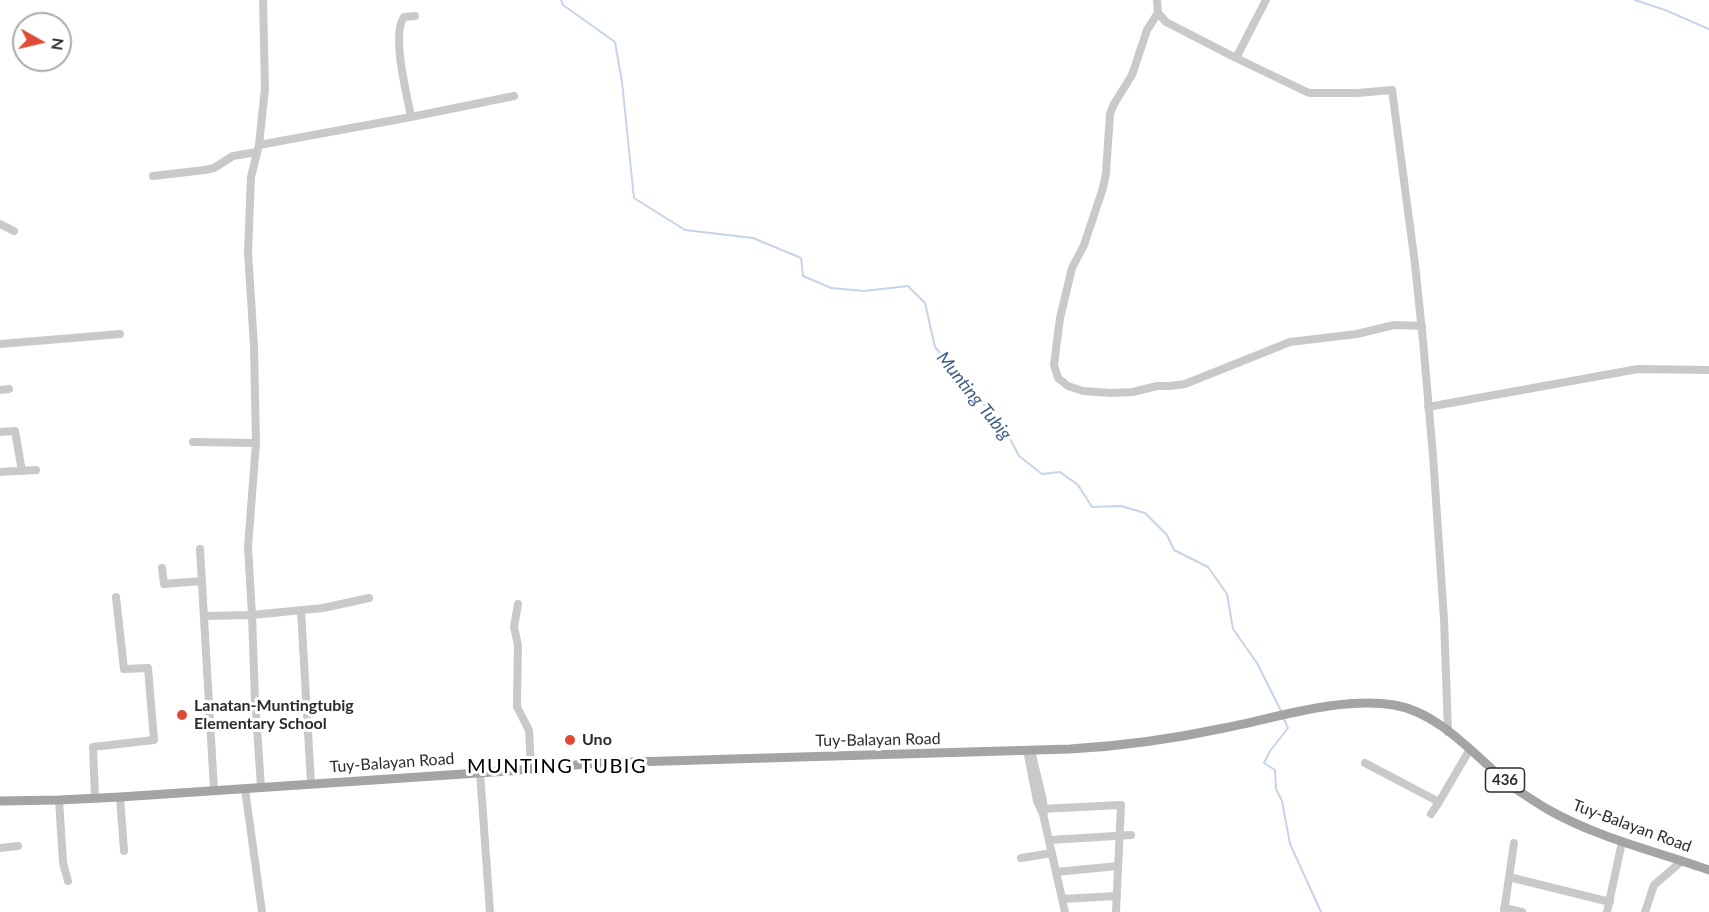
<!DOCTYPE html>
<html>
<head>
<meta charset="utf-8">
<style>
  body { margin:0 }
  #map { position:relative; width:1709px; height:912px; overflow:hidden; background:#fff; font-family:Lato,sans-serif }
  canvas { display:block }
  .north { position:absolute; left:12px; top:12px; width:60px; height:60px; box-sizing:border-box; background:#fff; border:2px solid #ababab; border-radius:50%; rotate:98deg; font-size:16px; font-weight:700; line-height:24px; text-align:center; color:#2c2c2c }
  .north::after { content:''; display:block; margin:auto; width:21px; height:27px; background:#dd4b34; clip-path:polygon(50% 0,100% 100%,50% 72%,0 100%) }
</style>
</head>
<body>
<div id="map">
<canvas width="1709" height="912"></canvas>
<div class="north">N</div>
</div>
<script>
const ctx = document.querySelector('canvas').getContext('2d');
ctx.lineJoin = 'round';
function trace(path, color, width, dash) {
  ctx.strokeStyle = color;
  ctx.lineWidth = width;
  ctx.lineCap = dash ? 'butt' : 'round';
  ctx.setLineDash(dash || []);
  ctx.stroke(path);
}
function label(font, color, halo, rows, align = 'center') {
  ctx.font = font + ' Lato,sans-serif';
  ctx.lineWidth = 6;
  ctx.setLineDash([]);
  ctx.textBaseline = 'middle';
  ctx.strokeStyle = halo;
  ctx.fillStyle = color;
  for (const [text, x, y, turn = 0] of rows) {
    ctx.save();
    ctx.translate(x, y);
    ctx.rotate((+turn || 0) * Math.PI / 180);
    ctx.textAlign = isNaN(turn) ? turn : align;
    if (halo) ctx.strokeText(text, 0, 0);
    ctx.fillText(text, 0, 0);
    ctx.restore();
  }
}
trace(new Path2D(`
  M561 0 563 5 615 42 622 82 634 198 685 230 753 238 801 258 803 276 831 288 864 291 908 286 925 303 935 347 1005 429 1019 456 1042 474 1060 472 1078 485 1092 507 1121 506 1145 513 1167 535 1174 550 1208 567 1227 594 1233 629 1257 663 1281 711
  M1635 0 1665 10 1709 29
  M1284 719 1288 728 1270 751 1264 763 1275 770 1276 789 1282 801 1290 844 1321 912`), '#c6d4e9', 2);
trace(new Path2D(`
  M1157 0 1158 13 1166 22 1236 58
  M1266 0 1236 58 1309 93H1357L1392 90 1415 264 1423 341 1433 456 1444 619 1448 732
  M1158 13 1147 30 1132 75 1114 104 1110 114 1106 173 1103 188 1084 245 1072 268 1060 318 1054 365 1058 378 1068 386 1083 391 1111 393 1133 392 1157 386H1170L1185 384 1290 342 1357 334 1394 325 1422 326
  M411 117C407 94 391 35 404 17L415 16
  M259 145 411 117 514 96
  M153 176 205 170 214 168 233 156 257 152
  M0 224 14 231
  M0 344 120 334
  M0 390 9 389
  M1428 407 1638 369 1709 370
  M0 432 15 431 22 471
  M193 442 256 443
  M0 472 36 470
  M200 549 214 790
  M162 568 164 584 202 581
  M518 604 514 627 518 645 517 700V707L529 730 531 769
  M301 610 311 784
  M204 616 252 615 323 608 369 598
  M1027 750 1037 801 1043 814 1065 912
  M1031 751 1043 800 1044 813
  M1365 763 1439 802 1470 749
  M480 772 490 912
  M261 787 255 700 252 615 248 547 256 443 254 346 248 252 251 177 259 145 265 88 263 0
  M245 789 262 912
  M120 797 124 851
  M95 798 93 747 154 740 148 668 124 669 116 597
  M59 800 63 863 68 881
  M1041 809 1121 805 1116 912
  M1431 814 1439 802
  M1050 840 1131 835
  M0 848 18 846
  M1021 858 1052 853
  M1056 872 1118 866
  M1509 877 1610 902
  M1062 899 1117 896
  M1504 908 1522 912
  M1504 912 1514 843
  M1607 912 1622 842
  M1645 912 1654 885 1682 861`), '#c9c9c9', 8);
trace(new Path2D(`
  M0 801 59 800 120 797 508 771 598 763 1070 749C1122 746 1173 739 1224 728 1276 718 1342 696 1394 705 1439 712 1476 757 1509 784 1521 793 1534 801 1547 809 1598 838 1655 851 1709 870`), '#a4a4a4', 9);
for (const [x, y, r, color] of [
  [182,715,6,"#dd4b34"],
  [570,740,6,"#dd4b34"]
]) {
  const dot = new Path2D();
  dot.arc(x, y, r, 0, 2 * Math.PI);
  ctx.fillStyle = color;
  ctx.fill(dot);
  trace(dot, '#fff', 2);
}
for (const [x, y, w] of [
  [1505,780,39]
]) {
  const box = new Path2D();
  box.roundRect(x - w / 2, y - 12, w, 24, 4.5);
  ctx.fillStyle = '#fff';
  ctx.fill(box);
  trace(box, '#2c2c2c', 1.5);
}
label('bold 15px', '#2c2c2c', null, [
  ["436",1505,780]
]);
label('bold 16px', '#2c2c2c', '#fff', [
  ["Lanatan-Muntingtubig",194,706],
  ["Elementary School",194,724],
  ["Uno",582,740]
], 'left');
label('16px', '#2c2c2c', '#fff', [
  ["Tuy-Balayan Road",878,740,-1],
  ["Tuy-Balayan Road",392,763,-4],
  ["Tuy-Balayan Road",1632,826,20]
]);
label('italic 18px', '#3e5c89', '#fff', [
  ["Munting Tubig",974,396,51]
]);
ctx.letterSpacing = '1.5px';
label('20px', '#000', '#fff', [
  ["MUNTING TUBIG",557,767]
]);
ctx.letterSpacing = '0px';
</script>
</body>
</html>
